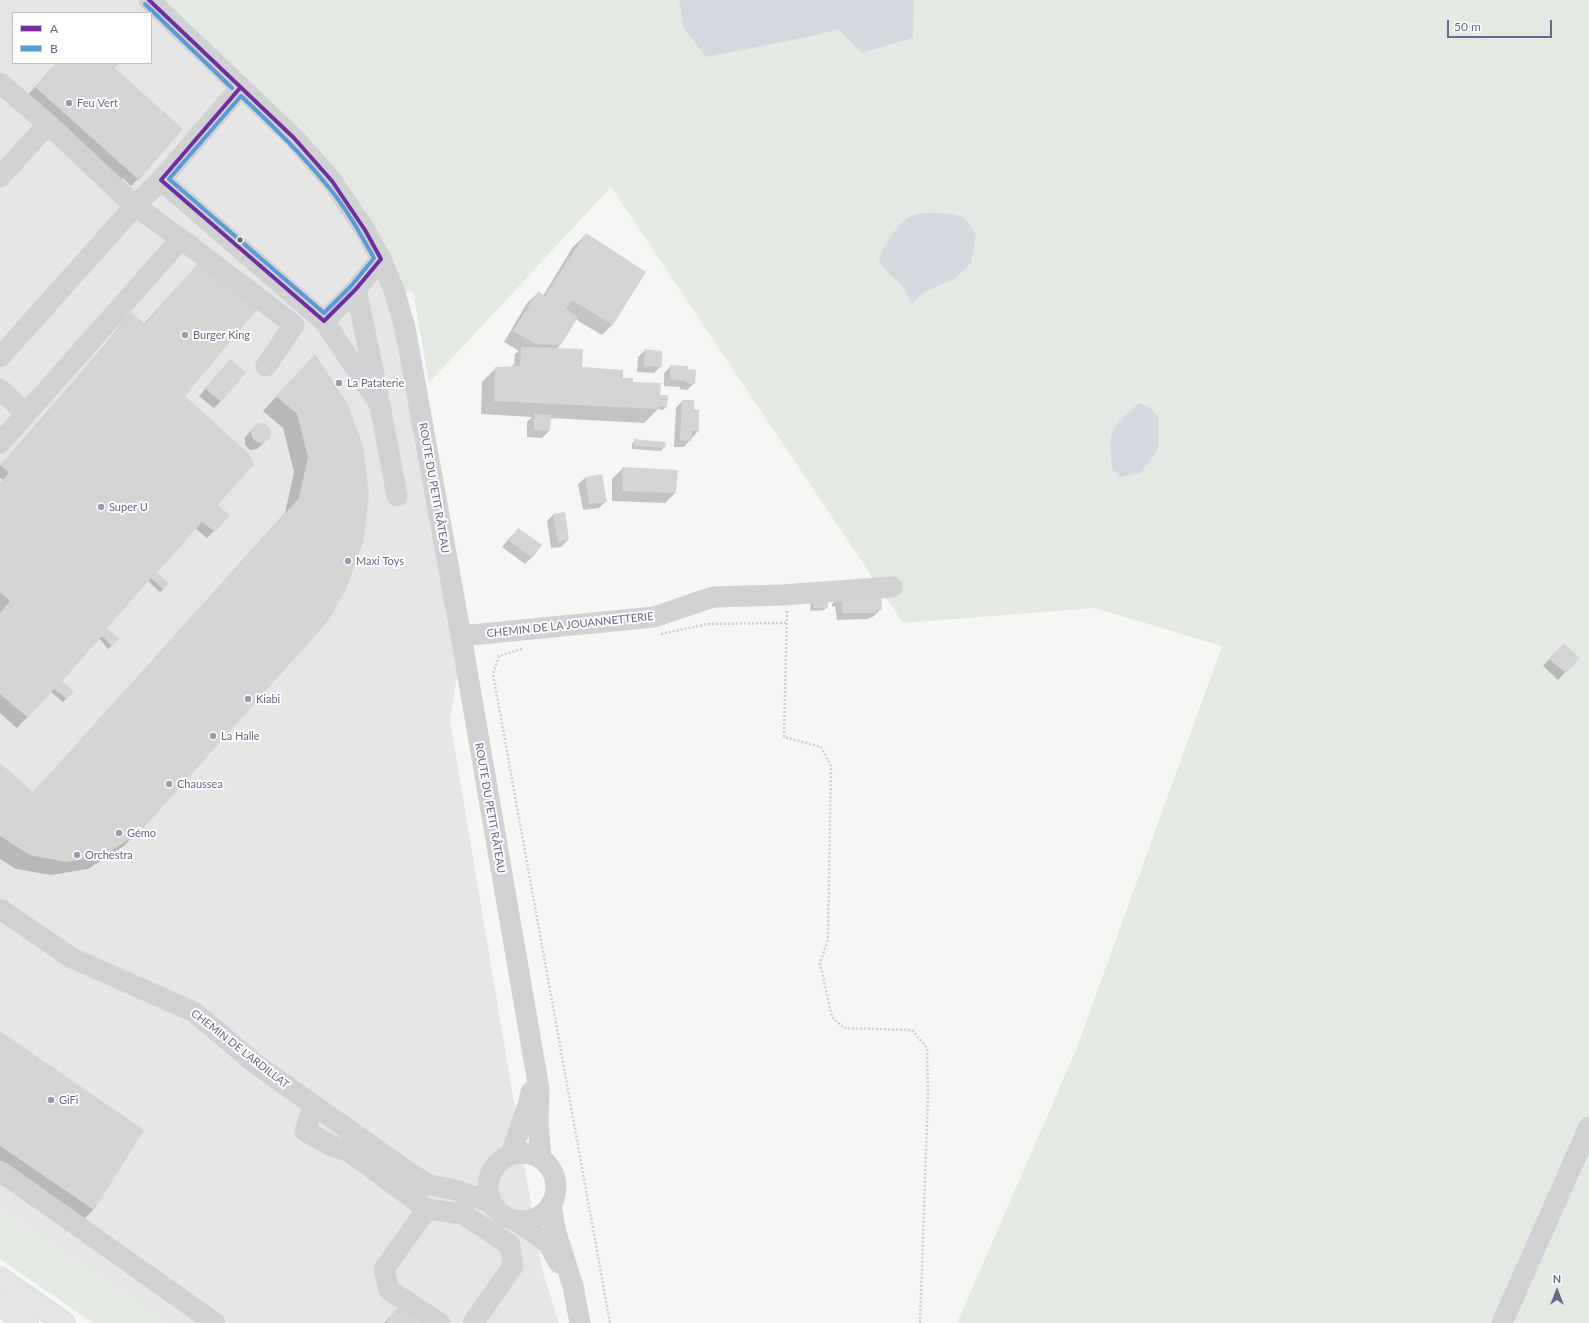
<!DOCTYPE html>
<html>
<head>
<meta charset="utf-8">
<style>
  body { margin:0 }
  #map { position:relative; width:1589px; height:1323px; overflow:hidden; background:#f6f6f5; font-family:Lato,sans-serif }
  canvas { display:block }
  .legend { position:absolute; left:12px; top:12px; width:140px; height:52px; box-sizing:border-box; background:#fff; border:1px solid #c1c3cf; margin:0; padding:5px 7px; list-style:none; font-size:12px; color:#656a86 }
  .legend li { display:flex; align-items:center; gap:8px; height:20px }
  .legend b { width:20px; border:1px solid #c1c3cf }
  .north { position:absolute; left:1537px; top:1271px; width:40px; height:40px; -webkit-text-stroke:3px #fff; paint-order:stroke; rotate:0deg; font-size:11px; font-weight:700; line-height:16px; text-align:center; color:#656a86 }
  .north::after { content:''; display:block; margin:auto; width:14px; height:18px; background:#656a86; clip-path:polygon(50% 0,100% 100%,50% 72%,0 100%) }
  .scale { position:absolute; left:1447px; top:20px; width:105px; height:18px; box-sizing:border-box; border:2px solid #656a86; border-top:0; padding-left:5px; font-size:12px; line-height:14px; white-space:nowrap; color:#656a86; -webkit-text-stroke:3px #fff; paint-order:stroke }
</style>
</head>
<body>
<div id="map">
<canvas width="1589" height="1323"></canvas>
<ul class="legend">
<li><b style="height:5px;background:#6f2fa0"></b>A</li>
<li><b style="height:5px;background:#5a9bd5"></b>B</li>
</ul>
<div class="north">N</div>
<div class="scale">50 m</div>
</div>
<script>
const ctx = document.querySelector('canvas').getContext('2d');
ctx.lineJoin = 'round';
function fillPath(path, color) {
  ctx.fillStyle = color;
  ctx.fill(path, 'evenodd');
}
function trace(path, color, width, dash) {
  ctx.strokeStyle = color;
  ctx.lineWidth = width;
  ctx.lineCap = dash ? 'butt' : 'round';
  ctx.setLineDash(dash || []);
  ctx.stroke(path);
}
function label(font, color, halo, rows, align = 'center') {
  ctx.font = font + ' Lato,sans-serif';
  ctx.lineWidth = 4;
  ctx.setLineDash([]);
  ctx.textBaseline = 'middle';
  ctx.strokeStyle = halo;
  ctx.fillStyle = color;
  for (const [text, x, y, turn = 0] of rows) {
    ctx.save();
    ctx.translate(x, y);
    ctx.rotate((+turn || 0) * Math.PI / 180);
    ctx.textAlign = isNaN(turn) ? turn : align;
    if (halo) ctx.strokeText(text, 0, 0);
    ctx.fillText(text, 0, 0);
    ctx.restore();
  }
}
fillPath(new Path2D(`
  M0 0H168L324 185 397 295 458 670 450 720 542 1269 559 1323H158L0 1215ZM13 13H151V63H13Z`), '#e6e6e7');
fillPath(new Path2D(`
  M168 0H1589V1323H957L1076 1050 1222 646 1095 608 903 623 611 187 429 383 413 291 397 295 324 185Z
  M0 1207 167 1323H93L0 1259Z`), '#e4e9e4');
fillPath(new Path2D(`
  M679 0H914L913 38 862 53 838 29 818 35 706 57 684 28Z
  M940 213C962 215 964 214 976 234L971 263 956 278 923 293 911 304C904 278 888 280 879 259 883 247 899 221 911 216 919 212 931 213 940 213Z
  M1139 403 1149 407 1159 418 1158 448 1150 461 1139 473 1121 477 1113 470C1106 432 1111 428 1139 403Z`), '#d6d9df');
fillPath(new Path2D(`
  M56 63H119L114 68 138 179 131 186 123 178 116 185 25 98Z
  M586 234 621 310 612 325 602 335 575 319 560 345 556 349 581 368 632 383 659 397 666 407 663 410 658 409 644 423 549 418V431L542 438 527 437V422L532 417 481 414 482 382 496 368H510L514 364 515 354 519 351 504 342 527 303 538 293 543 296 572 248Z
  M202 260 183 396 211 510 229 515 207 538 195 528 155 573 163 589 160 592 148 581 106 628 118 639 108 649 99 638 61 681 73 691 63 702 51 692 17 728 0 713V483L3 480 0 478V466L107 343 124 320 131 313 143 325Z
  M645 350 661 366 654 373 637 372 638 357Z
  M671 366 694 383 687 390 680 389V387L664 386V373Z
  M224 367 221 401 214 408 199 396Z
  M301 370 328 620 124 846 88 869 51 875 16 869 0 859V764L33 793 285 513 294 472 283 428 263 411Z
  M682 401 693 410 698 431 684 447H674L676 408Z
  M264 424 270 430V437L257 449 250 450 245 445V437L257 425Z
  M635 440 664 447 661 451 632 449V444Z
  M623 468 675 493 665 503 612 501V479Z
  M585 478 606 501 599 508 583 510 578 484Z
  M554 514 568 540 561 547 551 548 547 521Z
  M511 536 532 557 525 564 502 547Z
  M838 598 881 609 874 616 868 619 837 620 835 606 832 607V604Z
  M811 601 827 607 824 610 810 611Z
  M1557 651 1578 658 1558 680 1543 666Z
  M0 1032 142 1130 93 1210 79 1224 0 1170Z
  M400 1307 426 1323H384Z`), '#0003');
fillPath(new Path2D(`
  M56 63H120L115 68 183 129 139 180 35 87Z
  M586 233 646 272 613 325 572 300 566 309 578 317 561 345 536 344 513 331 538 291 545 296Z
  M202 259 259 307 185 396 249 454 254 464 218 505 230 515 215 532 202 522 157 573 169 583 164 590 151 578 107 628 119 639 112 646 102 636 62 681 74 691 67 699 54 689 28 718 0 694V613L10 601 0 592V483L9 473 0 465 16 448 113 335 131 312 145 324Z
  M521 347 583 349 582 367 623 370V378H633V382L661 383 660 395H668L667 407 659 406V409L494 401 495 367 520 366Z
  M645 349 662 351V367L644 366Z
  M315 354 347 403 363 445 369 495 363 543 346 589 329 620 140 832 103 856 66 862 30 855 0 836V763L33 792 299 498 308 457 297 414 276 396Z
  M230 359 246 373 221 402 205 388Z
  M670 365 688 366V369L696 370 695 384 686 383V381L671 379Z
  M682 400H694V409L699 410V431H692L691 441 680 440Z
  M534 414 551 415 550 431 534 430Z
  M251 433a10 10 0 1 1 20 0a10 10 0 1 1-20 0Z
  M634 439 666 442 665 448 634 446Z
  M622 467 678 470 676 493 623 491Z
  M602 474 607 502 589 504 585 477Z
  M565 512 569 540 558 542 553 514Z
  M518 528 542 545 532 558 508 540Z
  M881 596 882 610H876V613H843L842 600Z
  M813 597H828V608H813Z
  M1564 643 1580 658 1566 673 1549 659Z
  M0 1031 144 1130 94 1210 0 1146Z
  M399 1306 428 1323H386Z`), '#d5d5d6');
const highway = new Path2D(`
  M0 1278 64 1323
  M0 1304 27 1323`);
trace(highway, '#d2d3d4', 23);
trace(new Path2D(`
  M787 611 784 737 821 747 831 766 828 939 820 964 832 1017 844 1028 912 1030 927 1048 928 1094 920 1323
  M661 634 708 624 787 623
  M522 649 499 656 493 674 610 1323`), '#cfcfd0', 2.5, [2, 2]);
trace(new Path2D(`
  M149 0 294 138 332 181 365 230 381 259 394 290 405 328 461 636 539 1089 538 1122 541 1158
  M0 83 48 124 135 206 181 239 294 325 266 366
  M0 177 48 124
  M161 180 324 321 380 405 397 496
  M356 289 378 394
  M324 321 356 289 381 259
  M0 357 135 206 161 180 240 88
  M0 389 26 414
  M0 443 181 239
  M461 636 654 617 713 597 782 595 892 587
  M0 909 72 958 194 1012 257 1065 407 1171 429 1185 452 1189 490 1202
  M314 1105 305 1131 330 1145 350 1152 427 1209 463 1214 510 1245 513 1266 473 1323
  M488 1187a34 34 0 1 1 68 0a34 34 0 1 1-68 0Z
  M511 1154 529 1102 531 1092
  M0 1171 215 1323
  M551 1205 556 1233 573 1286 580 1323
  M427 1209 384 1269 389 1290 440 1323
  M518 1222 548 1243 559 1263
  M1502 1323 1589 1127`), '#d2d2d4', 21);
trace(highway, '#e3e4e5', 22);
trace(new Path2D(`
  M149 0 294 138 332 181 365 230 381 259 356 289 324 321 161 180 240 88`), '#6f2fa0', 4);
trace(new Path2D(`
  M145 4 232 88
  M241 96C271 124 300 152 326 184 345 206 360 233 374 258L352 285 324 313 169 179Z`), '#5a9bd5', 4);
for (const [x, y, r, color] of [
  [69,103,4,"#989bad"],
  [240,240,3.5,"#656a86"],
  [185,335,4,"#989bad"],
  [339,383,4,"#989bad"],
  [101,507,4,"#989bad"],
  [348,561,4,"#989bad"],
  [248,699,4,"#989bad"],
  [213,736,4,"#989bad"],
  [169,784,4,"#989bad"],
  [119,833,4,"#989bad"],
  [77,855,4,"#989bad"],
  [51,1100,4,"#989bad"]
]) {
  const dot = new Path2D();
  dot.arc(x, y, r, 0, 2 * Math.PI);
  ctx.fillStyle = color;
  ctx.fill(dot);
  trace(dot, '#fff', 1.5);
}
label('11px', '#656a86', '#fff', [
  ["Feu Vert",77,103],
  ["Burger King",193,335],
  ["La Pataterie",347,383],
  ["Super U",109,507],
  ["Maxi Toys",356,561],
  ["Kiabi",256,699],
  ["La Halle",221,736],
  ["Chaussea",177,784],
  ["Gémo",127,833],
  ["Orchestra",85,855],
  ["GiFi",59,1100]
], 'left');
label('11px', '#656a86', '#fff', [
  ["ROUTE DU PETIT RÂTEAU",434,488,80],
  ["CHEMIN DE LA JOUANNETTERIE",570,625,-6],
  ["ROUTE DU PETIT RÂTEAU",490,808,80],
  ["CHEMIN DE L'ARDILLAT",240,1049,38]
]);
</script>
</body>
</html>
